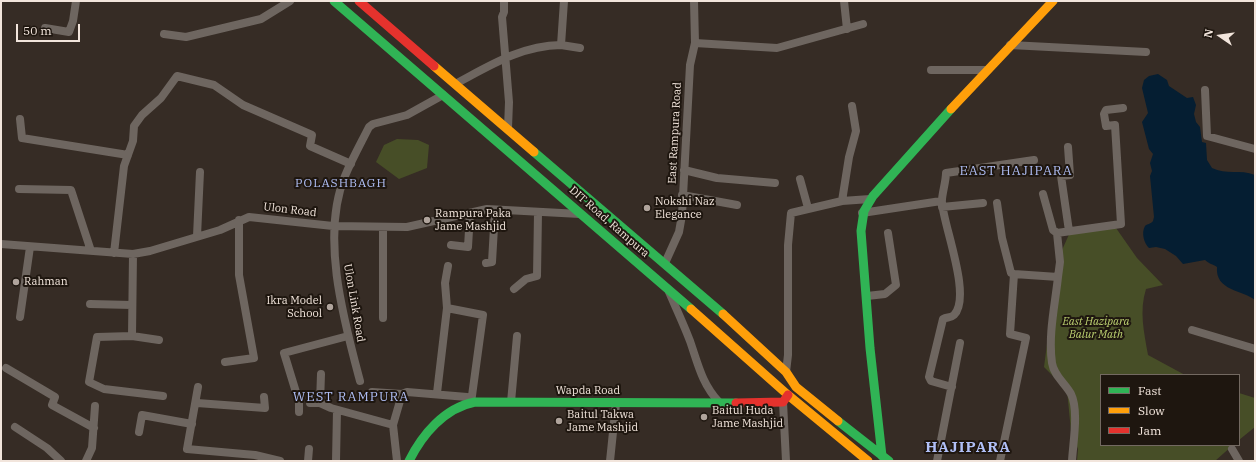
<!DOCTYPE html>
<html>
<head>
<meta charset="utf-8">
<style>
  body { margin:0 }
  #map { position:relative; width:1256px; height:462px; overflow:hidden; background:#362c25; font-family:"IBM Plex Serif",serif }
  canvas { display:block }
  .frame { position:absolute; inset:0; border:2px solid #f2e5dc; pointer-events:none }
  .legend { position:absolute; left:1100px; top:374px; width:140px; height:72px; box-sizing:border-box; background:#1e160f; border:1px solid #736961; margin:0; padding:5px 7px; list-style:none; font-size:12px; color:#f2e5dc }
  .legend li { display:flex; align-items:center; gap:8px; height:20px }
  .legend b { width:20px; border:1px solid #736961 }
  .north { position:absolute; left:1200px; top:16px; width:40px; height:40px; -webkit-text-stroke:3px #1e160f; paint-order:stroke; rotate:283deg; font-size:11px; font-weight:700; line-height:16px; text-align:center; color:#f2e5dc }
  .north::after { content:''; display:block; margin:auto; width:14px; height:18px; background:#f2e5dc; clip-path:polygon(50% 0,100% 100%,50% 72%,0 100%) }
  .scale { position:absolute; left:16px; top:24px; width:64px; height:18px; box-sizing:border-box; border:2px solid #f2e5dc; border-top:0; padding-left:5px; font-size:12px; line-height:14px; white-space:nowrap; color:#f2e5dc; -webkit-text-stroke:3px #1e160f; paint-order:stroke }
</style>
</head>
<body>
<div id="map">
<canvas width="1256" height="462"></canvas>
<div class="frame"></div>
<ul class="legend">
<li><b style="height:5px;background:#30b455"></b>Fast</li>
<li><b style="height:5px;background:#ff9f0a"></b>Slow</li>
<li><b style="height:5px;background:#e5322d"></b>Jam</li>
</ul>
<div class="north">N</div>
<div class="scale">50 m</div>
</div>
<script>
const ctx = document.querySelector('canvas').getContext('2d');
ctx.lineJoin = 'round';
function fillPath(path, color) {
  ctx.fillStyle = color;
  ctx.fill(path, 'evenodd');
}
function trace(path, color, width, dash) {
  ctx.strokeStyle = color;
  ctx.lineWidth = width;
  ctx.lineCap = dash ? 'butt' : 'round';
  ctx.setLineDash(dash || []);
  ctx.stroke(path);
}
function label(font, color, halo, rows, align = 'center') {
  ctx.font = font + ' "IBM Plex Serif",serif';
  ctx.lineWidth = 4;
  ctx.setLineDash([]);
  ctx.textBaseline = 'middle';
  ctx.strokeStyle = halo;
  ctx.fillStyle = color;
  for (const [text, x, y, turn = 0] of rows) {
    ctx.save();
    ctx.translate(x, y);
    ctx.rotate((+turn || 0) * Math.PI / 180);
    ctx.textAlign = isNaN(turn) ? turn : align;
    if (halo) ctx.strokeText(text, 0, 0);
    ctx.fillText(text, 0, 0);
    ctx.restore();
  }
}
fillPath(new Path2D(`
  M397 139 418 140 429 145 427 168 399 179 376 162 384 145Z
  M1116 228 1137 258 1163 285 1146 289C1139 311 1144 332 1148 355L1185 375H1101V445H1233L1215 461H1077L1078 449 1071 431 1067 390 1044 367 1058 259 1071 230Z
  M1239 393 1255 398V427L1239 440Z`), '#474e27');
fillPath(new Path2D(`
  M1158 74 1167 80 1169 86 1187 98 1193 97 1196 105 1194 114 1196 122 1200 127 1202 142 1206 143 1207 160 1212 168C1226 175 1240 169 1255 175V300C1243 290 1215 291 1217 267 1213 264 1209 264 1205 260L1183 264 1176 256 1165 249 1156 247 1149 248C1144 243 1141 233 1145 226 1147 224 1151 224 1153 221L1154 217 1150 176 1152 171 1150 163 1153 154 1149 149 1142 122 1148 113 1142 88 1144 80 1149 76Z`), '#051e32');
trace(new Path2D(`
  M504 1V12L502 17 509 102 508 128
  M564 1 561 45 580 48
  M844 1 847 29
  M45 28 69 32 73 21 76 1
  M164 34 186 37 261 19 290 1
  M695 43 777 48 863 24
  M1010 45 1146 52
  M931 70H987
  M455 84C491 65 520 46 561 45
  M1205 90 1207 136 1255 149
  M20 119 22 138 128 155
  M1068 147 1070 175 1061 176 1069 231
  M684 170 717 178 775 183
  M800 179 808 208
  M19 189 71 190 91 251
  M1043 194 1053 230 1057 233
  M682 195 737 205
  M842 201 849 157 856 131 852 106
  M997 203 1002 238 1011 273 1014 274 1010 334 1026 338 1000 461
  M942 207 983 203
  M862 213 941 201
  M197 236 200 172
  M1 244 133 254 150 251 220 230 249 217 333 226 407 227 487 209 580 214
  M451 245 468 247 470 213
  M114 253 124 166 133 141 134 126 142 115 161 98 177 76 214 85 243 105 312 135 310 146 351 164
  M133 254 132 336 97 337 89 382 104 389 163 396
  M486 263 492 262 495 210
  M665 263 679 232 682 215 690 65 695 43 694 1
  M1014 274 1058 277 1060 262 1057 233 1121 224 1115 125 1106 126 1104 114 1106 110 1123 108
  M1058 277C1055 305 1048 335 1052 363 1054 376 1065 383 1071 394 1079 410 1073 443 1072 461
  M514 289 526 279 537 276 538 213
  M669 292C676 308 684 325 690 341 698 364 702 384 719 402
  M867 296 885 294 896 285 888 233
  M90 304 132 305
  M447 308 483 315 471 403
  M20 317 30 247
  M383 318V227
  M1192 330 1255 349
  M132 336 159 340
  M225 362 254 358 239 275V220
  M6 368 55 397 52 405 94 428
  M786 372 788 355V245L791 213 842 201 870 199
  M360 381C344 321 320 236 345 176 352 159 361 143 369 127L373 124 407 115 443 95
  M198 387 187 449 255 455 280 461
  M952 387 931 381 929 377 943 319C947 317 951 318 954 315 972 297 944 227 942 203 941 197 946 182 946 173L1034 160
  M372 392 402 394 407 392 467 397 471 403
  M437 393 447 308 445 283 448 266
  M511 402 517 336
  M783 402 786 461
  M197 403 265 408 264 397
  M310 403H320L331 408 393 425
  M320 403 321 374
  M299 412V402L284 353 348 336
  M15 427 47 448 61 461
  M139 432 142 415 192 424
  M1232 449 1239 461
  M86 461 92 448 95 406
  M308 461 309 449
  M336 461 337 410
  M397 461 393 425 402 394
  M610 461 616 403
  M937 461 960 343`), '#6e6660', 8);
trace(new Path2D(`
  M334 1 691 309
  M534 152 723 314
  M838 421 889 461
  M882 456 870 348 861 231 864 211 873 196 951 109
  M409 461C422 435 444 408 475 402L736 403`), '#30b455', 9);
trace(new Path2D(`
  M434 66 534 152
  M951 109 1053 1
  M691 309 788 395 868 461
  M723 314 786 372 796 387 838 421`), '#ff9f0a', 9);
trace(new Path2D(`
  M359 1 434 66
  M736 403 783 402 788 395`), '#e5322d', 9);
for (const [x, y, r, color] of [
  [647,208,4,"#b0a49c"],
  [427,220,4,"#b0a49c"],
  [16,282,4,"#b0a49c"],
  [330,307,4,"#b0a49c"],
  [704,417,4,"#b0a49c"],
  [559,421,4,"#b0a49c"]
]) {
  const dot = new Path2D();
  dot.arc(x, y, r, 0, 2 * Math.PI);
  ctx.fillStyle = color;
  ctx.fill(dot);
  trace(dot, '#1e160f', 1.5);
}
label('11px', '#f2e5dc', '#1e160f', [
  ["East Rampura Road",675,133,-87],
  ["Ulon Road",290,210,7],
  ["DIT Road, Rampura",609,222,41],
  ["Ulon Link Road",354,303,80],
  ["Wapda Road",588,391]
]);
label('11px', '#f2e5dc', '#1e160f', [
  ["Nokshi Naz",655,202],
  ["Elegance",655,215],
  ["Rampura Paka",435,214],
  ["Jame Mashjid",435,227],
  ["Rahman",24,282],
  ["Ikra Model",322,301,"right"],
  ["School",322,314,"right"],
  ["Baitul Huda",712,411],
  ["Jame Mashjid",712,424],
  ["Baitul Takwa",567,415],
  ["Jame Mashjid",567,428]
], 'left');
label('italic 11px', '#bed372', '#1e160f', [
  ["East Hazipara",1096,322],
  ["Balur Math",1096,335]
]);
ctx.letterSpacing = '1px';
label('12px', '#b0bff6', '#1e160f', [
  ["POLASHBAGH",341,184]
]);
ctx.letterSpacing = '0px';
ctx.letterSpacing = '1px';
label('13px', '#b0bff6', '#1e160f', [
  ["EAST HAJIPARA",1016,171],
  ["WEST RAMPURA",351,397]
]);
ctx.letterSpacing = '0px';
ctx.letterSpacing = '1px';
label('bold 15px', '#b0bff6', '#1e160f', [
  ["HAJIPARA",968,448]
]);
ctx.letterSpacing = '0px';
</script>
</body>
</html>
